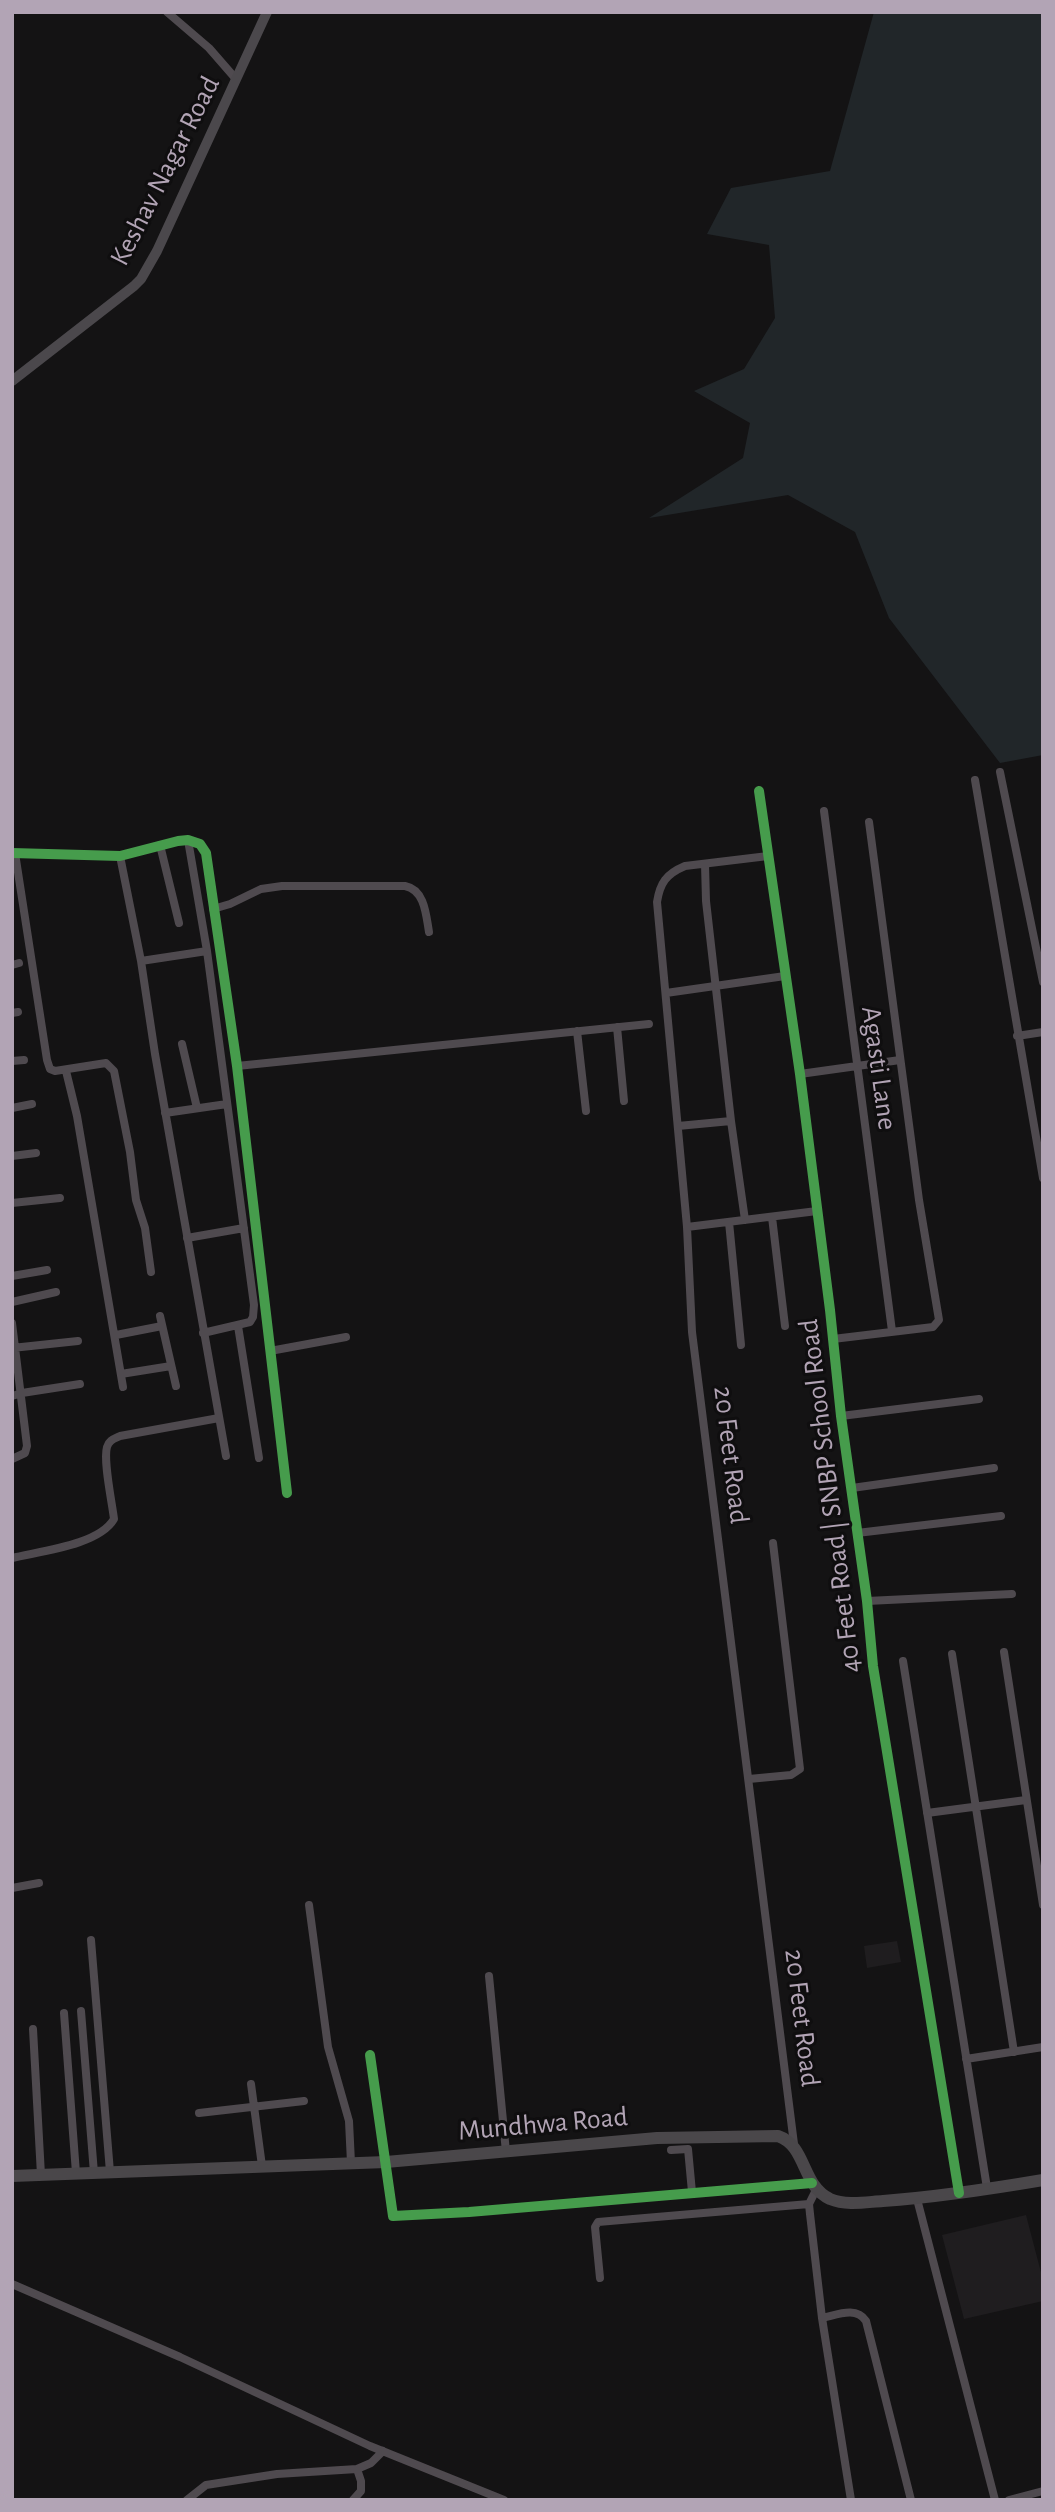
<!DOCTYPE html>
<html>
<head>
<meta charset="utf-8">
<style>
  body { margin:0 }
  #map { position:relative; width:1055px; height:2512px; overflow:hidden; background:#141314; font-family:"Alegreya Sans",sans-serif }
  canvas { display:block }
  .frame { position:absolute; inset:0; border:14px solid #b2a4b5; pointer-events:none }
</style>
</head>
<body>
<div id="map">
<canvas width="1055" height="2512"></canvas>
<div class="frame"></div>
</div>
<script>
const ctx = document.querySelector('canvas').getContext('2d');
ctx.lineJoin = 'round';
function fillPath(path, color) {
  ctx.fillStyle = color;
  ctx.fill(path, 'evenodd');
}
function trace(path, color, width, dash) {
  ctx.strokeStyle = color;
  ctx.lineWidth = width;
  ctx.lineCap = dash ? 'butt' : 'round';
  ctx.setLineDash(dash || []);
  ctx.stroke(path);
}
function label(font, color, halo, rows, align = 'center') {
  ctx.font = font + ' "Alegreya Sans",sans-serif';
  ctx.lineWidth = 6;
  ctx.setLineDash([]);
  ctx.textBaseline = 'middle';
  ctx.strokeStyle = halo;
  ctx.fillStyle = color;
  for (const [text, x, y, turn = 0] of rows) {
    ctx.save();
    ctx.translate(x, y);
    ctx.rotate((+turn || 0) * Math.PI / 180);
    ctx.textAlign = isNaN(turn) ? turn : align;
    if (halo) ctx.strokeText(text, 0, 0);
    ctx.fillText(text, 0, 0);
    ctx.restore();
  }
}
fillPath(new Path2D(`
  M897 1941 901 1962 867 1968 864 1946Z
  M1026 2215 1043 2280V2301L964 2319 942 2235Z`), '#1f1d1f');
fillPath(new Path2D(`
  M874 12H1043V755L1000 763 889 618 855 532 788 495 649 518 743 458 750 423 694 391 744 369 775 318 769 245 707 234 731 188 830 171Z`), '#212629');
trace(new Path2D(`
  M167 12 209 48 236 79
  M1000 772 1043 982
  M975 780 1043 1178
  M759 791 800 1074 830 1310 841 1416 867 1601 873 1666 959 2193
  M824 811 892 1331
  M188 840 207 951 254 1305 253 1317 250 1322 203 1333
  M160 845 179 923
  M12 853 120 856 178 841 188 840 200 844 206 853 237 1066 287 1493
  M15 853 47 1060 50 1069 55 1071 106 1063 114 1071 130 1152 136 1200 145 1228 151 1272
  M120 856 141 961 155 1054 226 1456
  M768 856 685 866C666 874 660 883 657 902L687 1227 692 1332 794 2144
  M705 864 706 901 731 1121 745 1220
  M213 909 230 904 261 889 282 886H405C425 890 426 915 429 932
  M141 961 207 951
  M12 965 19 963
  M666 993 785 976
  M12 1013 18 1012
  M617 1027 624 1101
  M577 1031 586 1111
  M1017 1036 1043 1032
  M182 1044 197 1108
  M12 1061 24 1060
  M237 1066 649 1024
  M66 1071 77 1116 123 1387
  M800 1074 900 1060
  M12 1108 32 1104
  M165 1113 227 1104
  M678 1126 731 1121
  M12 1156 36 1153
  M12 1203 60 1198
  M772 1217 785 1326
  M729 1222 741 1345
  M687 1227 817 1211
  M187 1238 244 1228
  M12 1276 47 1270
  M12 1302 56 1292
  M160 1316 176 1386
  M12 1323 27 1446 25 1453 12 1459
  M238 1326 259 1458
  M116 1335 162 1326
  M833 1339 933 1327 939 1320 919 1200 869 822
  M12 1348 78 1341
  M270 1351 346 1337
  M121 1374 171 1366
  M12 1396 22 1393 80 1384
  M841 1416 979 1399
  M852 1488 994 1468
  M857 1533 1001 1516
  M12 1558C41 1551 99 1545 114 1519 112 1502 103 1461 107 1447 109 1440 114 1439 120 1436L219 1418
  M867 1601 1012 1594
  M1004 1652 1043 1905
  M952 1654 1014 2052
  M903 1661 987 2188
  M749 1779 791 1775 800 1769 773 1543
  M927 1813 1026 1800
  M12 1888 39 1883
  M309 1905 328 2047 349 2121 351 2163
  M91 1940 110 2172
  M489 1976 506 2152
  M81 2011 94 2173
  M64 2013 76 2173
  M33 2029 41 2175
  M370 2055 393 2216 469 2212 812 2183
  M966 2059 1043 2047
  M251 2084 262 2166
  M199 2113 304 2101
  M671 2150 688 2149 692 2192
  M816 2190 809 2204 810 2214 822 2318 851 2500
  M917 2199 995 2500
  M600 2278 595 2227 598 2222 809 2204
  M12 2284 180 2357 370 2446 504 2500
  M822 2318C837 2315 856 2306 866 2321L911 2500
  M187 2500 206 2485 277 2474 357 2469 371 2463 383 2451
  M353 2500 361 2491V2481L357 2469
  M1009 2500 1043 2491`), '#4f4a4f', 8);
trace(new Path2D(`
  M12 381 134 286 141 279 157 251 267 12`), '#4b484c', 10);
trace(new Path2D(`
  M12 2176 386 2162 657 2138 778 2136C807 2146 801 2185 830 2199 847 2206 866 2202 883 2201 937 2197 990 2189 1043 2180`), '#4a474a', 12);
trace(new Path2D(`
  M759 791 800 1074 830 1310 841 1416 867 1601 873 1666 959 2193
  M12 853 120 856 178 841 188 840 200 844 206 853 237 1066 287 1493
  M370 2055 393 2216 469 2212 812 2183`), '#469c4c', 10);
label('28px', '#b2a4b5', '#0f0e0f', [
  ["Keshav Nagar Road",165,171,-63],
  ["Agasti Lane",879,1068,82],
  ["20 Feet Road",731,1455,83],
  ["40 Feet Road | SNBP School Road",830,1496,-97],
  ["20 Feet Road",802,2018,83],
  ["Mundhwa Road",543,2124,-5]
]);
</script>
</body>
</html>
